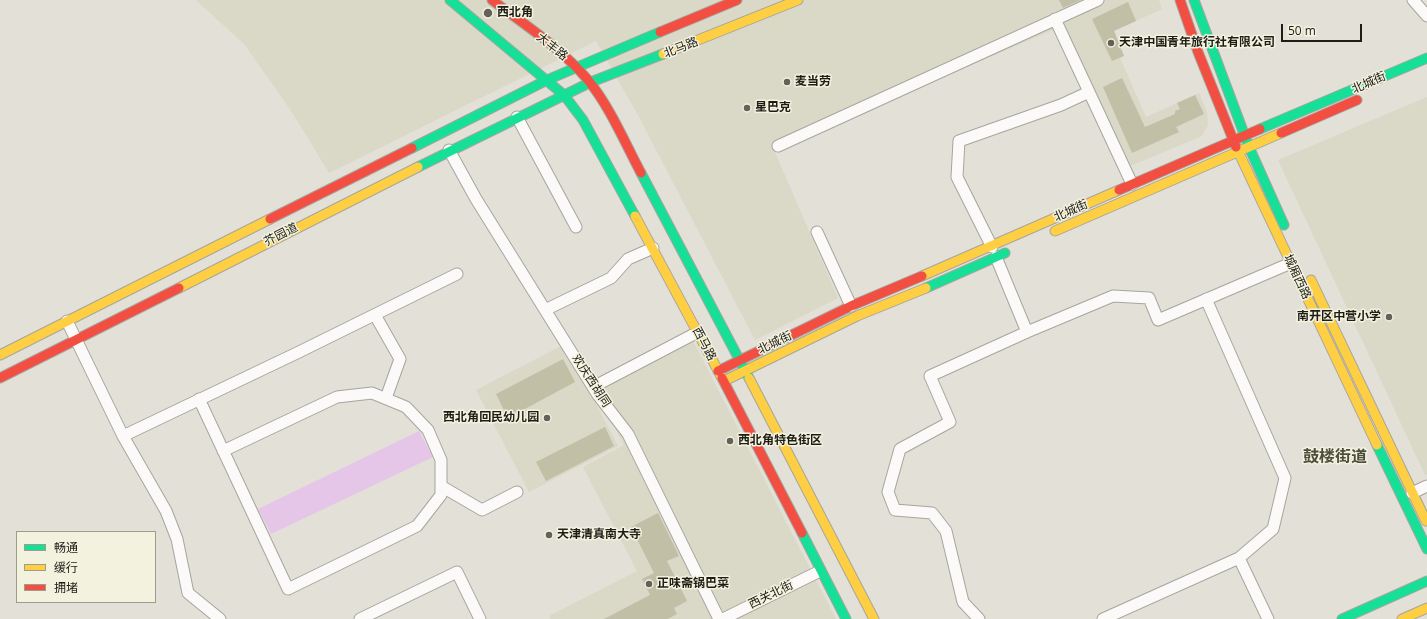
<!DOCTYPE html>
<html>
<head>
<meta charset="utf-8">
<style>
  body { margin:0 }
  #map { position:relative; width:1427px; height:619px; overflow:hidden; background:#e2e0d7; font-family:"Open Sans","Noto Sans SC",sans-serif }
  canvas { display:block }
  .legend { position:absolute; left:16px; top:531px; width:140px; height:72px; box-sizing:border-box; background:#f3f2df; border:1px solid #9d9d8f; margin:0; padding:5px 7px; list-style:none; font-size:12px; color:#1d1d16 }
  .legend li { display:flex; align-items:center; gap:8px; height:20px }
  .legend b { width:20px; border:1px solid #9d9d8f }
  .scale { position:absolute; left:1281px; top:24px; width:81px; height:18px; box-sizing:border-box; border:2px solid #1d1d16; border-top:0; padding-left:5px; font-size:12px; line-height:14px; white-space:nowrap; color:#1d1d16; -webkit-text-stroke:3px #f3f2df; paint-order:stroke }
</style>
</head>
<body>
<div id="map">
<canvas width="1427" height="619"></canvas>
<ul class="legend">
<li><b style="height:5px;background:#16e098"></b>畅通</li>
<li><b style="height:5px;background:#ffcf43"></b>缓行</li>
<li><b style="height:5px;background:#f24e42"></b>拥堵</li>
</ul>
<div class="scale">50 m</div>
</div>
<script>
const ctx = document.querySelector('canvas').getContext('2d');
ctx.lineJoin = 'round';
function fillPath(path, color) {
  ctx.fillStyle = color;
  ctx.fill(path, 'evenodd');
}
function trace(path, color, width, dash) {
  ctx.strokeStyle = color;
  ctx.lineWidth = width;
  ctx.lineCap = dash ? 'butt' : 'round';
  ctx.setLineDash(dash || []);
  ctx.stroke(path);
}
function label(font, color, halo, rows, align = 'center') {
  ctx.font = font + ' "Open Sans","Noto Sans SC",sans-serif';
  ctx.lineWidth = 3;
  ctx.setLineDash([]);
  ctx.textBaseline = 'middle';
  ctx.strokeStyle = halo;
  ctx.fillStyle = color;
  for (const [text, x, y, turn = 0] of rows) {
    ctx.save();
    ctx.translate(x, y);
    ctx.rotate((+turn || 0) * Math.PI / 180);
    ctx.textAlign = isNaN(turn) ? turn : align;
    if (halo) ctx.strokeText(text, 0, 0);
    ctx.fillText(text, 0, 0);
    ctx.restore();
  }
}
fillPath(new Path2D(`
  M196 0H1159L1162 9 1114 31 1124 56 1120 58 1146 117 1199 93 1207 113 1208 125 1202 136 1128 167 1060 27 774 150 838 298 755 340 639 117 596 41 329 173 292 112 244 44Z
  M1427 97V474L1425 475 1278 160Z
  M692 339 836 619H551L549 616 637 571 583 467 624 445 595 389Z
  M565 344 618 446 529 492 476 390Z`), '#dad8c6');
fillPath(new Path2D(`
  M419 431 433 457 271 534 258 509Z`), '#e6c6e8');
fillPath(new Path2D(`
  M1059 0H1081L1063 8Z
  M1128 2 1136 21 1114 31 1124 56 1112 61 1092 19Z
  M1122 78 1145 127 1175 114V111L1180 109 1177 103 1195 95 1204 114 1176 127 1179 132 1132 153 1103 87Z
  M563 359 575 382 508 418 496 394Z
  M605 427 614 446 546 481 536 462Z
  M658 513 679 556 667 561 687 601 674 608 677 614 668 619H604L650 595 642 579 654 573 631 527Z`), '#c2bfa7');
const street = new Path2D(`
  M1413 0 1427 16
  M1055 19 1132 184
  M517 117 576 227
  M778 146 1098 0
  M449 150 476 199 598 395 628 434 719 619
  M817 232 851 306
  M992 247 957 177 959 141 1061 105 1089 92
  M996 257 1027 332 1113 296 1149 298 1158 320 1291 263
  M1206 299 1285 478 1273 529 1239 558
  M545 310 611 278 628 259 653 248
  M375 315 400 359 386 398
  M67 321 123 436 166 511 177 539 188 593 220 619
  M593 387 698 332
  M199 399 288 589 417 526 441 495V460L428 430 406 407 372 393 337 397 223 451
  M123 436 299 352 457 274
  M441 486 482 510 517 492
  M1412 493 1427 486
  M360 619 457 572 480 619
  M723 619 820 571
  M979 619 963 602 946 531 932 513 895 510 888 492 900 449 950 422 930 376 1027 332
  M1103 619 1239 558 1268 619`);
const fast = new Path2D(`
  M450 0 564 95 583 120 635 216
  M1194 0 1249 147 1284 225
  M1260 129 1427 58
  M412 148 547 80 660 32
  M418 167 591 82 663 54
  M641 173 749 378
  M926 288 1005 253
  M1377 445 1427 549
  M802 533 846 619
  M1342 619 1427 581`);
const slow = new Path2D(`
  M663 54 798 0
  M1236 147 1377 445
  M635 216 722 378
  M1055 231 1281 133
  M922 276 1119 190
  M1311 280 1426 521
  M179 288 418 167
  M0 355 270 219
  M749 378 874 619
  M724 381 857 316 926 288
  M1402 619 1427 608`);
const jam = new Path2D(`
  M492 0C525 25 561 48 588 80 610 107 625 143 641 173
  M1180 0 1198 52 1236 147
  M660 32 737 0
  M1281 133 1357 100
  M1119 190 1260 129
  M270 219 412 148
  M718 371 851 306 922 276
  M0 378 179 288
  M722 378 802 533`);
trace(street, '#a6a59e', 13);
trace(fast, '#a6a59e', 11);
trace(slow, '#a6a59e', 11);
trace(jam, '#a6a59e', 11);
trace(street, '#fbfaf9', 11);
trace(fast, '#16e098', 9);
trace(slow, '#ffcf43', 9);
trace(jam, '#f24e42', 9);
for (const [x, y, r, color] of [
  [488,13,5,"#62615a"],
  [1111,43,4,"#62615a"],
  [787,82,4,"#62615a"],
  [747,108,4,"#62615a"],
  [1389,317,4,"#62615a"],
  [547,418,4,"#62615a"],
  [730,441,4,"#62615a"],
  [549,535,4,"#62615a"],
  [649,584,4,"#62615a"]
]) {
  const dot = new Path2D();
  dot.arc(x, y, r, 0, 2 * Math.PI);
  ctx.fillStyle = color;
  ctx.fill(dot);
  trace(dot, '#f3f2df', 1.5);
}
label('bold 12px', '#1d1d16', '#f3f2df', [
  ["西北角",497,13],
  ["天津中国青年旅行社有限公司",1119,43],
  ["麦当劳",795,82],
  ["星巴克",755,108],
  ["南开区中营小学",1381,317,"right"],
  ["西北角回民幼儿园",539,418,"right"],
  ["西北角特色街区",738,441],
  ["天津清真南大寺",557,535],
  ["正味斋锅巴菜",657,584]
], 'left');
label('12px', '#1d1d16', '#f3f2df', [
  ["大丰路",552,47,38],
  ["北马路",681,48,-21],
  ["北城街",1369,83,-24],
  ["北城街",1071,211,-24],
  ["芥园道",281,235,-27],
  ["城厢西路",1297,277,65],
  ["北城街",775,343,-26],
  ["西马路",704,344,62],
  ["欢庆西胡同",591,381,57],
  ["西关北街",771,595,-26]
]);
label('bold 16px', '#4e4c3d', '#f3f2df', [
  ["鼓楼街道",1335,457]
]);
</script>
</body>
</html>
